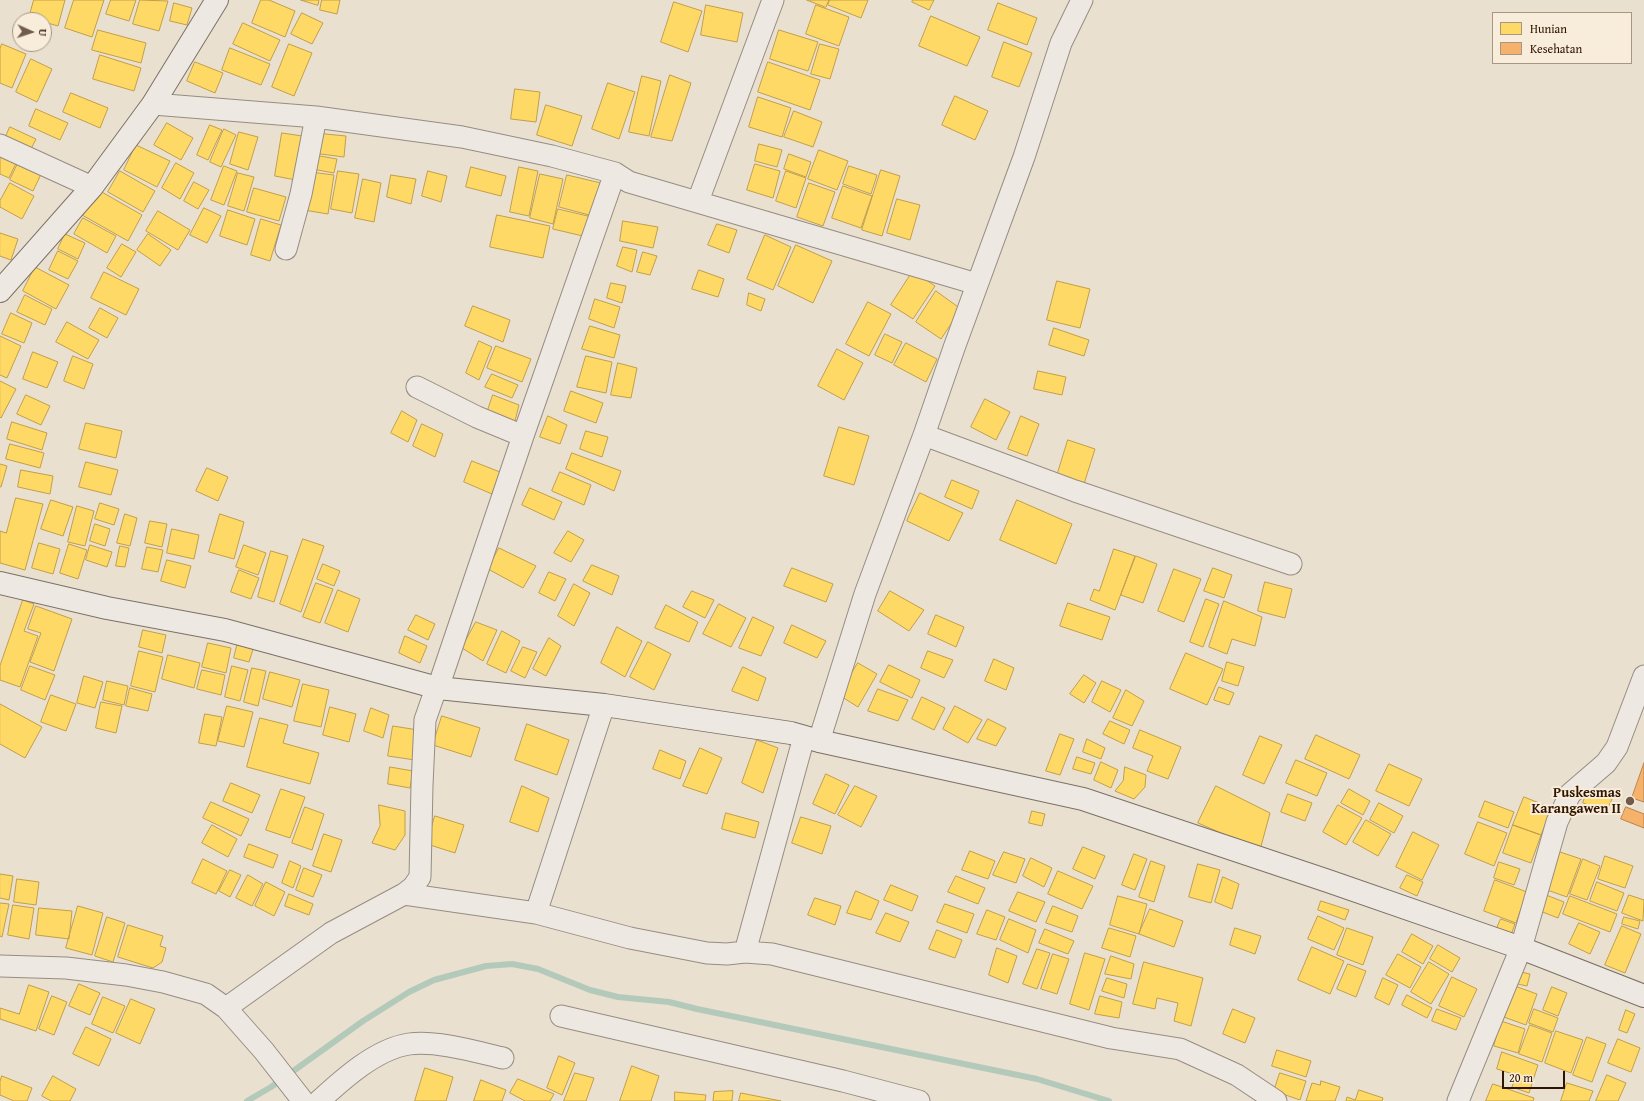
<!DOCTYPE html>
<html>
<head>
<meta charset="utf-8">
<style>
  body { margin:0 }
  #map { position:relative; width:1644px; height:1101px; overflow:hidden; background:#eae0d0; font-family:"Gentium Book Plus",serif }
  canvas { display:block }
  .legend { position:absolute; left:1492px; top:12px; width:140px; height:52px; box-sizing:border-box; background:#f8edda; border:1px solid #a89684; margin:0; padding:5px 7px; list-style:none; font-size:12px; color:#301402 }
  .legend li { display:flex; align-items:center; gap:8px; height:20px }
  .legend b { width:20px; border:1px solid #a89684 }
  .north { position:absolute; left:12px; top:12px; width:40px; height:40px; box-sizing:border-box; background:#f8edda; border:1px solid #a89684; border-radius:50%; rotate:93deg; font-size:11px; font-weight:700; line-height:16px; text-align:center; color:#301402 }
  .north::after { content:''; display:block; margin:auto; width:14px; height:18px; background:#715b4a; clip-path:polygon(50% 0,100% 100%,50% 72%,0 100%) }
  .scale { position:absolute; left:1502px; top:1071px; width:63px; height:18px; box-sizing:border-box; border:2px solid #301402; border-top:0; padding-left:5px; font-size:12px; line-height:14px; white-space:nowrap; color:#301402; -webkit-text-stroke:3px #f8edda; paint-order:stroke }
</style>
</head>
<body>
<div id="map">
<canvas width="1644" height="1101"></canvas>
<ul class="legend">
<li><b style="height:11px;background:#ffd966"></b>Hunian</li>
<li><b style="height:11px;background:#f6b26b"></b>Kesehatan</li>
</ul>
<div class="north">U</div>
<div class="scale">20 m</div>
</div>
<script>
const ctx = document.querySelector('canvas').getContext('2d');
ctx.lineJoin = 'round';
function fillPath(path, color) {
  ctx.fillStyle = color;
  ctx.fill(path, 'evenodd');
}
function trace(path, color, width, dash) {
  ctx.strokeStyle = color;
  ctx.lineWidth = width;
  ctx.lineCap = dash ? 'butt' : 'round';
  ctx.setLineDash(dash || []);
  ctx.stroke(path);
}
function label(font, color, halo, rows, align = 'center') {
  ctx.font = font + ' "Gentium Book Plus",serif';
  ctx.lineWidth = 4;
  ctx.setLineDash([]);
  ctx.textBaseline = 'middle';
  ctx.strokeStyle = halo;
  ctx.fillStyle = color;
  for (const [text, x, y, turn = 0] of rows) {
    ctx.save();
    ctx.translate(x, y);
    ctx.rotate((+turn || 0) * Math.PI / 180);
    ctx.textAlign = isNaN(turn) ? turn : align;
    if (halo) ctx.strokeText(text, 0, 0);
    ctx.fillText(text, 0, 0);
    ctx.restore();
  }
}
const homes = new Path2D(`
  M34 0H65L58 26 44 22V20L29 18Z
  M74 0H104L92 37 65 28Z
  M111 0H136L129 21 106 14Z
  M140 0 168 1 159 31 133 24Z
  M261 0H269L295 11 285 37 252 23Z
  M301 0H319L318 5Z
  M322 0H340L337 14 320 10Z
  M807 0H829L826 7Z
  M830 0H868L861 18 828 5Z
  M913 0H934L929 10 912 2Z
  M674 2 702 11 688 52 661 42Z
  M174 3 192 8 187 25 170 21Z
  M998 3 1037 18 1027 45 988 30Z
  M706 5 743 13 737 42 701 35Z
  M816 5 849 17 839 46 806 34Z
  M302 13 323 23 312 44 291 34Z
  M931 16 980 37 967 66 919 46Z
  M243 23 280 40 270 61 233 44Z
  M98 30 146 43 141 63 92 50Z
  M779 30 818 42 808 71 770 59Z
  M1004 42 1032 53 1019 87 992 77Z
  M2 44 26 54 12 88 0 83V49Z
  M289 44 312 53 294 96 272 87Z
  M820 44 839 49 830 79 811 74Z
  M230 48 270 64 261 85 222 70Z
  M100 55 141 68 134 91 93 79Z
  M31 59 52 69 37 102 16 92Z
  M195 62 223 73 215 93 187 81Z
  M768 62 820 80 810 110 758 92Z
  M670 75 691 83 672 141 651 137Z
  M642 76 661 81 649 136 629 132Z
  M608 83 635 92 619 139 592 129Z
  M515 89 540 92 536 122 511 119Z
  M71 93 108 108 100 128 63 112Z
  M955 96 988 111 975 140 942 125Z
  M758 97 791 108 782 137 749 127Z
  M546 105 582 116 572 146 537 135Z
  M36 109 68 123 60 140 29 126Z
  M794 111 822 122 813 147 784 137Z
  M167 123 193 138 181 160 154 145Z
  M210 125 222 130 208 160 197 155Z
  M10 127 36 139 29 153 4 141Z
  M224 129 236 135 221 167 210 162Z
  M239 132 258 137 248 170 230 164Z
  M282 133 309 137 301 181 275 176Z
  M315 133 346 136 344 157 313 153Z
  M759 144 782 150 777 167 755 161Z
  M136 145 170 161 157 187 124 170Z
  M4 150 19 157 9 178 0 174V158Z
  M819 150 848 161 837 190 808 179Z
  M789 154 811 162 806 177 784 169Z
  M314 155 337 159 334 173 312 169Z
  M21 157 44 168 33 191 10 180Z
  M176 163 194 173 180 199 162 188Z
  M755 164 780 171 773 198 747 190Z
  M224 166 237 171 224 205 211 200Z
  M849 166 877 175 871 194 843 184Z
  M471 167 506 176 501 196 466 187Z
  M519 167 538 171 529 216 510 212Z
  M881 170 900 176 882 236 862 230Z
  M120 171 155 191 143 212 108 192Z
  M338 171 359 174 352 213 331 209Z
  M428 171 447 176 441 202 422 196Z
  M786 171 806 178 796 208 776 201Z
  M310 172 334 175 328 214 304 210Z
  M238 173 254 177 244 211 228 206Z
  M540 174 563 179 553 224 530 218Z
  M391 175 416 179 411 204 387 197Z
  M567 175 601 183 593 216 559 207Z
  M363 179 381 183 374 222 355 218Z
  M194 182 209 190 198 209 184 201Z
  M10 183 34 196 22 219 0 207V201Z
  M809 183 835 192 823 226 797 217Z
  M843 186 872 196 861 228 832 218Z
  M254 188 286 197 279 221 247 212Z
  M100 191 142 215 128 241 82 215 91 198 95 200Z
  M897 199 920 205 910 240 887 233Z
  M204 208 221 216 207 243 190 235Z
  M558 209 592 217 587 237 553 229Z
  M228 210 255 219 247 245 220 236Z
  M158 211 190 230 178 250 146 231Z
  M497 215 550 226 543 258 490 247Z
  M83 218 116 236 107 253 74 234Z
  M261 219 281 225 270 261 251 255Z
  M623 221 658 227 653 248 620 241Z
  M717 224 737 230 729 253 708 245Z
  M0 233 18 239 11 260 0 256Z
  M65 234 85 243 78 259 58 249Z
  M148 234 171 250 160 266 137 250Z
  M765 235 791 247 773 290 747 279Z
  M122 244 136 252 121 277 107 268Z
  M796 245 832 261 813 303 778 286Z
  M623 247 637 250 632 272 617 266Z
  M58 251 78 261 68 279 49 270Z
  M643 252 657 256 650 275 637 272Z
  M35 267 69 285 56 309 23 291Z
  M699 270 724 279 718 297 692 289Z
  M913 271 935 286 913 319 891 305Z
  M104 272 139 289 126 315 91 298Z
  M1057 281 1090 289 1080 328 1047 320Z
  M611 283 626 286 622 303 607 298Z
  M936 291 961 309 941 339 916 322Z
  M749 293 765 299 761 311 747 305Z
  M25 295 52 309 45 325 17 312Z
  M595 299 620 307 614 328 589 319Z
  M868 302 891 314 869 356 846 344Z
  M473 306 510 320 503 342 465 326Z
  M100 308 118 318 107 338 89 328Z
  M11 313 32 323 24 343 2 334Z
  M67 322 99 340 88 359 56 342Z
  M590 326 620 335 614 358 582 349Z
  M1054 328 1089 340 1084 356 1049 345Z
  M885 334 902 342 892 363 875 355Z
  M0 336 21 346 7 378 0 375Z
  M479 341 492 347 479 380 466 373Z
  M906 343 937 359 926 382 894 365Z
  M496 346 531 359 522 382 487 368Z
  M837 349 863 363 844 400 818 386Z
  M33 352 58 362 47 388 23 379Z
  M73 356 93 364 84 389 64 381Z
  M586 356 612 362 606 393 577 387Z
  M618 363 637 368 631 398 611 395Z
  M1038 371 1066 377 1062 395 1034 389Z
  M492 374 518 385 512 398 485 387Z
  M0 381 16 389 1 418 0 417Z
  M571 391 603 403 596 423 564 411Z
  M26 395 50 406 41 425 17 414Z
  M493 395 519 405 515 421 488 410Z
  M985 399 1010 412 996 440 971 427Z
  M402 411 417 420 408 442 391 433Z
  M548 416 567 425 560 444 540 437Z
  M1021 416 1039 424 1027 456 1008 449Z
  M12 422 47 433 42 450 7 439Z
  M86 423 122 431 116 458 79 449Z
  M422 424 443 434 435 457 413 446Z
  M839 427 869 436 854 485 824 476Z
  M586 431 608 437 602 457 580 449Z
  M1068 440 1095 449 1084 484 1057 476Z
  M10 444 44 453 40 468 6 459Z
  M572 453 621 471 614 491 566 469Z
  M472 461 500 472 492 494 464 482Z
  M86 462 118 470 111 495 79 487Z
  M0 464 7 466 1 487H0Z
  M207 468 228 477 218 501 196 491Z
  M21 470 53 476 50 494 18 487Z
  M560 472 591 485 584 505 552 491Z
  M952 480 979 491 972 509 945 497Z
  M530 488 562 502 554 520 522 505Z
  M920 493 963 513 949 541 907 521Z
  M16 498 43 504 25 570 0 563V531L6 533Z
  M51 500 73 507 63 536 41 529Z
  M1017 500 1072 524 1056 564 1000 540Z
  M100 503 119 509 114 525 95 519Z
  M77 506 94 511 85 546 68 542Z
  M125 514 137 518 130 546 117 543Z
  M220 514 244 522 234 559 209 552Z
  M150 521 167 524 162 547 145 543Z
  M95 524 110 529 105 546 90 541Z
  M172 529 199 535 194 559 167 553Z
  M568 531 584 540 571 562 554 553Z
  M303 539 324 546 301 612 280 604Z
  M39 543 60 549 53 574 32 568Z
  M69 544 87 550 78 579 60 573Z
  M90 545 112 552 107 567 86 560Z
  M244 545 266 553 258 575 236 567Z
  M120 546 129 548 125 567 116 566Z
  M147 547 163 550 158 572 142 569Z
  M499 548 536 566 523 588 488 569Z
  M1114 549 1135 556 1115 610 1090 600 1094 589 1099 591Z
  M271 551 288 556 274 602 258 597Z
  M1136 556 1157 564 1143 603 1121 595Z
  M167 560 191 566 185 588 161 581Z
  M323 564 340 571 334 586 317 579Z
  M592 565 619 576 612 595 583 581Z
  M792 568 833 584 826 602 784 586Z
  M1213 568 1232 575 1224 598 1204 591Z
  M1174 569 1201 579 1184 622 1158 611Z
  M239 570 259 578 251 599 231 592Z
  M549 572 566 579 555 601 539 593Z
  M1265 582 1292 589 1285 618 1258 611Z
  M316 583 333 589 320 623 303 617Z
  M574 584 590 593 574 626 558 616Z
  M338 590 360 599 348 632 325 623Z
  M692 591 714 600 705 618 683 607Z
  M890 591 924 610 909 631 878 611Z
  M1206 599 1219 604 1203 647 1190 642Z
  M23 600 34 604 24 631 38 636 20 687 0 680V666Z
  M1224 601 1262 617 1255 646 1232 639 1227 654 1209 647Z
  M1068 603 1110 617 1102 640 1060 626Z
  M719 604 746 618 731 647 703 634Z
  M666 605 698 622 689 642 655 628Z
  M36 606 72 619 54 671 30 662 41 633 28 629Z
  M416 615 435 624 428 640 408 630Z
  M936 615 964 627 956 647 928 634Z
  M753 617 774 627 761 656 739 648Z
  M476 622 497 630 483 661 462 648Z
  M792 625 826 641 817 658 784 643Z
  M617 627 642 641 625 677 601 663Z
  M143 630 166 635 162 653 139 647Z
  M502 631 520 641 506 673 487 664Z
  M405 636 427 646 420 663 399 653Z
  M549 638 561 646 546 676 533 669Z
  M238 642 254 646 249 662 234 658Z
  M648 642 671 654 654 690 630 677Z
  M208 643 231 648 226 673 202 667Z
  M523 647 537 652 525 678 511 671Z
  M139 651 163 657 155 692 131 686Z
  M928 651 953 660 944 678 921 668Z
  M1186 653 1223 669 1207 705 1170 689Z
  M168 655 200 663 194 688 162 679Z
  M994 659 1014 668 1006 690 985 681Z
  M1227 662 1244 667 1238 686 1222 681Z
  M858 663 877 674 858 707 839 695Z
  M889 665 920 680 912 698 880 682Z
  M30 666 55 675 45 700 21 690Z
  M232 666 248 670 240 701 225 697Z
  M743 667 766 678 758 701 732 691Z
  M252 668 266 671 258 706 244 702Z
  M202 670 225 675 221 695 197 689Z
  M270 672 300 680 292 707 263 699Z
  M1084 675 1096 683 1084 703 1070 694Z
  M84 676 103 682 95 708 77 703Z
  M107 681 128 686 124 705 103 700Z
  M1102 681 1121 690 1110 712 1092 702Z
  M303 684 329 690 321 727 294 721Z
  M1219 687 1234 693 1229 705 1214 700Z
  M130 688 152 694 148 711 126 706Z
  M878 689 908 700 898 721 868 711Z
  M1126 690 1144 701 1132 726 1113 718Z
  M51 695 76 704 66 731 41 722Z
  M922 697 945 708 934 730 912 719Z
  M101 702 122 706 116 733 96 728Z
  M0 704 42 727 25 758 0 744Z
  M227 706 253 712 244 747 218 741Z
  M955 706 982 720 968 743 943 729Z
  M330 707 356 714 349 742 323 735Z
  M371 708 389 715 383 738 364 731Z
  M205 714 222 717 216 746 199 743Z
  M442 716 480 728 471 757 433 745Z
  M260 718 288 725 283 743 319 753 310 784 247 767Z
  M988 719 1006 728 996 746 977 739Z
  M1110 721 1130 730 1124 744 1103 734Z
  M527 724 569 740 557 775 515 760Z
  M393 726 418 730 415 760 388 756Z
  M1140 730 1181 747 1168 779 1147 771 1153 756 1133 748Z
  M1060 734 1074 739 1060 775 1046 771Z
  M1316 735 1360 755 1349 779 1305 759Z
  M1260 736 1282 745 1264 784 1243 775Z
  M1087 739 1105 748 1101 759 1083 752Z
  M757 740 778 748 763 793 742 783Z
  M700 748 722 758 707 794 683 786Z
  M660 750 686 761 680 779 653 769Z
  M1077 757 1095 763 1091 774 1073 769Z
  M1296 760 1327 773 1317 796 1286 783Z
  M1101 762 1118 770 1111 788 1094 780Z
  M1389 764 1422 779 1409 806 1376 791Z
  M390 767 413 771 410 788 388 784Z
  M1125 767 1146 775 1145 787 1134 799 1115 791 1123 781Z
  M826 774 849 785 835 814 813 804Z
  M231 783 260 795 252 813 223 801Z
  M522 786 549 798 538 832 510 822Z
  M855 786 877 796 861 827 838 815Z
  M1216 786 1270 813 1260 850 1198 823Z
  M281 789 305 797 290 838 266 830Z
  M1349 789 1370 801 1363 815 1341 803Z
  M1588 789 1612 799 1606 812 1583 803Z
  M1288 794 1312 803 1305 821 1281 812Z
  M1524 797 1552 808 1541 835 1513 825Z
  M1485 801 1514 812 1508 828 1479 817Z
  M211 802 249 819 241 836 203 818Z
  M1379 803 1403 816 1394 833 1370 820Z
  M379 805 405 811V835L395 850 372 843 380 826Z
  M1338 805 1362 818 1346 845 1323 832Z
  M305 807 324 814 312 850 292 843Z
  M1032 811 1045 814 1042 826 1029 823Z
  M726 813 759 822 755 838 722 829Z
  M435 816 464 825 455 853 427 844Z
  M801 817 831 826 822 854 792 843Z
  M1366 820 1391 834 1378 856 1353 842Z
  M1478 822 1507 833 1494 866 1465 854Z
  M212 825 237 839 228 857 202 843Z
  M1513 825 1541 835 1531 863 1503 853Z
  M1413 832 1439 845 1422 880 1396 867Z
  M324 834 342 840 331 872 313 866Z
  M249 844 278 855 273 868 244 857Z
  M1083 847 1105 856 1095 879 1073 869Z
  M970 851 995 861 988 879 962 870Z
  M1004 852 1025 859 1016 883 993 875Z
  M1560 852 1581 859 1567 897 1547 890Z
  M1134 854 1147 859 1135 890 1122 885Z
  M1605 856 1633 866 1625 888 1598 879Z
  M1031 858 1052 868 1044 887 1023 876Z
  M203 859 227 871 216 894 192 883Z
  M1583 859 1600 866 1587 900 1570 894Z
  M290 861 301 866 293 888 282 883Z
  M1151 861 1165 866 1154 902 1139 897Z
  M1499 862 1520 869 1514 885 1494 878Z
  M1198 864 1220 870 1211 903 1189 897Z
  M304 868 322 875 313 897 296 890Z
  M230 870 241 875 230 897 219 891Z
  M1058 871 1093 886 1082 909 1048 894Z
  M0 874 13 876 9 900 0 898Z
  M248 875 263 884 252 906 236 898Z
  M1407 875 1423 882 1417 896 1400 888Z
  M956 876 985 888 978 904 948 892Z
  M1223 877 1239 884 1232 909 1215 902Z
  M17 879 39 882 36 905 14 902Z
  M1495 880 1527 892 1516 923 1484 911Z
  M266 882 285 892 274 916 255 906Z
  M1597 882 1624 893 1617 911 1590 901Z
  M891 885 918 896 912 911 884 900Z
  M856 891 879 901 871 920 847 913Z
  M1018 892 1045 902 1036 922 1009 911Z
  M289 894 313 904 309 915 285 906Z
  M1546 895 1564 902 1558 918 1540 911Z
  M1629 895 1644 900 1643 921 1622 913Z
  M1118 896 1147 904 1139 934 1110 925Z
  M1570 896 1617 914 1610 932 1563 914Z
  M815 898 841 906 835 925 808 915Z
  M1321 901 1349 910 1345 920 1318 910Z
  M0 903 9 904 2 937 0 936Z
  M945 904 974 914 967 933 937 922Z
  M13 905 34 908 29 939 8 935Z
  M78 906 103 913 92 955 66 948Z
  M1053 906 1078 916 1072 932 1046 923Z
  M39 908 72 911 69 939 36 935Z
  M1150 909 1183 921 1174 947 1139 934Z
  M987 910 1005 917 996 940 977 934Z
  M886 913 909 922 900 942 876 933Z
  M1318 916 1344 928 1334 950 1308 939Z
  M107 917 125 923 113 962 95 956Z
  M1624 917 1640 921 1638 929 1622 924Z
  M1009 919 1036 930 1028 953 1000 940Z
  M1501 919 1515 924 1511 935 1496 930Z
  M1579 923 1600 932 1590 954 1569 944Z
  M128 925 163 936 160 946 166 948 162 962 153 968 118 957Z
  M1622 926 1641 934 1625 973 1605 965Z
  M1109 928 1136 936 1130 957 1102 948Z
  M1235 928 1261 936 1255 954 1230 945Z
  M1347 928 1373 937 1363 965 1337 955Z
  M1045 929 1074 941 1068 954 1039 943Z
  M937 930 962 940 955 958 929 949Z
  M1412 934 1433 946 1423 964 1402 952Z
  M1438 945 1460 958 1452 972 1430 959Z
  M1312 947 1344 961 1330 994 1298 980Z
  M997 948 1017 956 1008 983 989 975Z
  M1037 949 1050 953 1037 989 1023 984Z
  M1085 953 1105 959 1089 1010 1070 1004Z
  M1053 954 1069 959 1057 994 1041 989Z
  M1398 954 1421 967 1410 988 1386 975Z
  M1111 956 1134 964 1131 979 1105 974Z
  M1144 962 1203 978 1191 1026 1174 1021 1178 1003 1157 998 1155 1009 1133 1004Z
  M1429 962 1449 974 1431 1004 1411 992Z
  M1348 964 1366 971 1356 997 1337 989Z
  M1516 971 1530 974 1527 986 1513 983Z
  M1452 977 1477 989 1464 1017 1439 1006Z
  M1107 978 1127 984 1124 998 1102 991Z
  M1383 978 1398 985 1389 1005 1375 998Z
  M79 984 100 993 90 1015 69 1006Z
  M29 985 49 992 36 1031 0 1019V1008L19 1014Z
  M1512 985 1537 994 1526 1025 1501 1016Z
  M1552 987 1567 993 1558 1016 1543 1010Z
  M1407 995 1432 1008 1427 1018 1402 1005Z
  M52 996 67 1002 54 1035 39 1029Z
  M1100 996 1122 1002 1119 1018 1095 1014Z
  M103 997 125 1006 113 1033 92 1024Z
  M131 999 155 1009 140 1044 116 1033Z
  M1233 1009 1255 1018 1245 1043 1223 1034Z
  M1437 1009 1461 1018 1456 1030 1432 1021Z
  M1534 1009 1558 1018 1553 1032 1529 1023Z
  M1626 1010 1635 1014 1627 1033 1619 1030Z
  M1501 1021 1525 1029 1518 1053 1494 1046Z
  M1530 1025 1552 1033 1542 1062 1519 1054Z
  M86 1027 111 1039 99 1066 73 1054Z
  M1556 1031 1583 1040 1571 1073 1545 1063Z
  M1587 1037 1606 1044 1592 1082 1573 1075Z
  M1618 1039 1640 1048 1631 1072 1608 1063Z
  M1277 1050 1311 1061 1306 1077 1272 1066Z
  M1502 1052 1538 1065 1529 1093 1512 1087 1516 1075 1497 1069Z
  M559 1056 575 1063 562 1095 547 1088Z
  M632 1066 659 1076 651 1101H620Z
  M425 1068 453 1077 446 1101H415Z
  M575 1073 594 1078 586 1101H564Z
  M1280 1073 1306 1081 1300 1100 1274 1091Z
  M1607 1075 1626 1083 1618 1101H1596Z
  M2 1076 32 1088 27 1101H14L0 1095V1082Z
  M53 1076 76 1089 70 1101H51L42 1096Z
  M518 1079 554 1094 550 1101H525L510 1093Z
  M481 1080 506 1090 502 1101H474Z
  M1321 1081 1340 1087 1335 1101H1306L1312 1083 1320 1085Z
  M1567 1083 1593 1091 1589 1101H1561Z
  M1493 1084 1534 1098 1533 1101H1486Z
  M1359 1090 1383 1098 1382 1101H1346L1347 1097 1355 1100Z
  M733 1091 732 1101H713L714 1092Z
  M675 1092 706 1095 705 1101H675Z
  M741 1093 781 1101H739Z`);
fillPath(homes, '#ffd966');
trace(homes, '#c19e48', 1);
const health = new Path2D(`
  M1644 763V802L1632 798Z
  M1626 807 1644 814V828L1621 819Z`);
fillPath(health, '#f6b26b');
trace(health, '#bb834c', 1);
trace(new Path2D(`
  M247 1101 271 1087 363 1021 409 992 434 980 486 966 512 964 538 969 590 990 618 997 669 1002 697 1009 1037 1079 1109 1101`), '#b3c9ba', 6);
const street = new Path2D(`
  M153 104 316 117 462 137 552 156 615 173 629 182 977 284
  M0 145 92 187
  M698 201 773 0
  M286 249 301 194 316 117
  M417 387 477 417 523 436
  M924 435 1075 491 1291 564
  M804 737 745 952 772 954 1111 1038 1180 1049 1237 1075 1276 1101
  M819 741 865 594 924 435 954 348 1024 157 1061 43 1082 0
  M404 894 536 913 630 938 707 953 727 954 745 952
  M536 913 604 705
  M0 966 66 968 126 975 163 982 206 994 226 1008 264 1051 303 1101
  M226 1008 331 933 404 894 413 887 420 877 422 785 425 720 433 697 438 688 523 436 615 173
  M561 1016 843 1081 919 1101
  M319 1101C343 1079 376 1049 409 1044 436 1040 477 1052 503 1058
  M1458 1101 1521 948 1557 822 1570 794 1606 763 1617 747 1644 676`);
const secondary = new Path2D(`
  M0 291 92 187 153 104 217 0
  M0 583 107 608 225 630 438 688 604 705 791 733 819 741 1083 799 1328 881 1521 948 1644 996`);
trace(street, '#968d82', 23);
trace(secondary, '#7b7167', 24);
trace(street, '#ede8e1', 21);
trace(secondary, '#ede8e1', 22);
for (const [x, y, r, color] of [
  [1630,801,5,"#715b4a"]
]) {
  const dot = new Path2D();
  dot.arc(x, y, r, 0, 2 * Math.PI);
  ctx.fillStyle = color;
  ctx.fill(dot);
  trace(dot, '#f8edda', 1.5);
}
label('bold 14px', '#301402', '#f8edda', [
  ["Puskesmas",1621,793],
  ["Karangawen II",1621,809]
], 'right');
</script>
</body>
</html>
